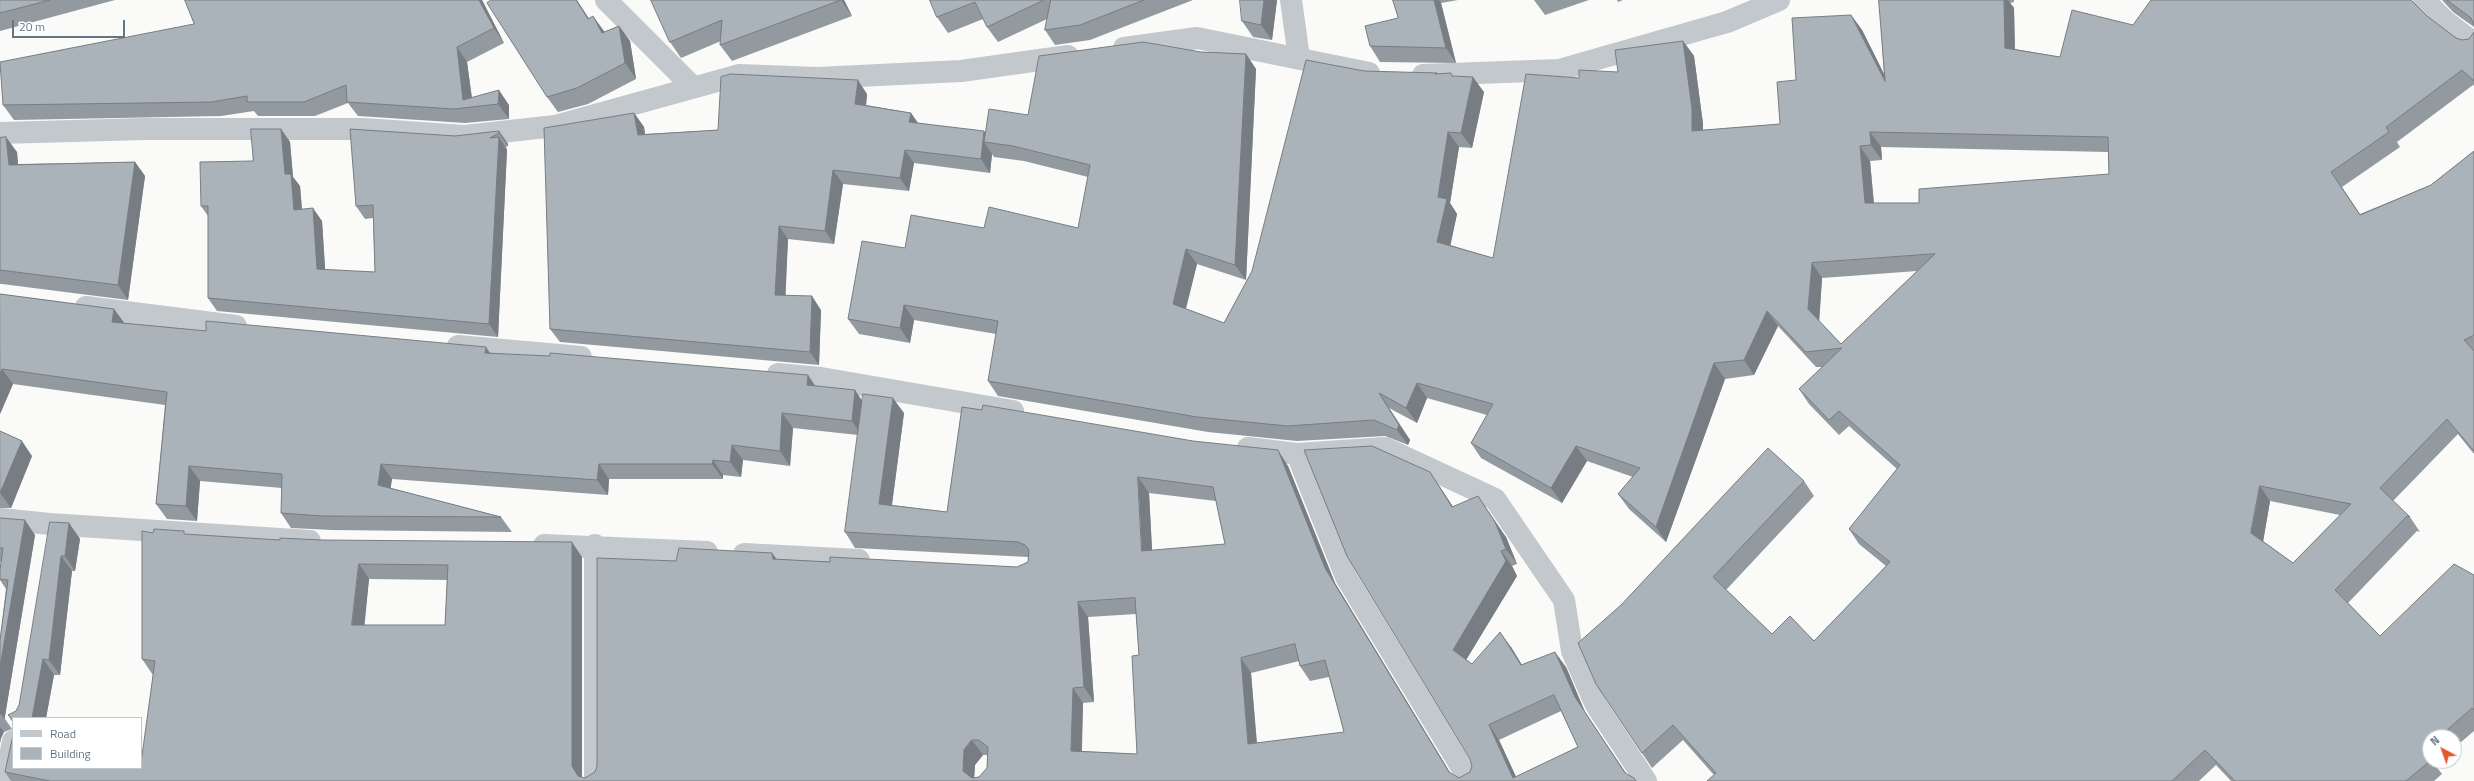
<!DOCTYPE html>
<html>
<head>
<meta charset="utf-8">
<style>
  body { margin:0 }
  #map { position:relative; width:2474px; height:781px; overflow:hidden; background:#fafaf8; font-family:"Titillium Web",sans-serif }
  canvas { display:block }
  .legend { position:absolute; left:12px; top:717px; width:130px; height:52px; box-sizing:border-box; background:#fff; border:1px solid #c1c8cd; margin:0; padding:5px 7px; list-style:none; font-size:12px; color:#657683 }
  .legend li { display:flex; align-items:center; gap:8px; height:20px }
  .legend b { width:20px; border:1px solid #c1c8cd }
  .north { position:absolute; left:2422px; top:729px; width:40px; height:40px; box-sizing:border-box; background:#fff; border:1px solid #c1c8cd; border-radius:50%; rotate:319deg; font-size:11px; font-weight:700; line-height:16px; text-align:center; color:#657683 }
  .north::after { content:''; display:block; margin:auto; width:14px; height:18px; background:#e4572e; clip-path:polygon(50% 0,100% 100%,50% 72%,0 100%) }
  .scale { position:absolute; left:12px; top:20px; width:113px; height:18px; box-sizing:border-box; border:2px solid #657683; border-top:0; padding-left:5px; font-size:12px; line-height:14px; white-space:nowrap; color:#657683; -webkit-text-stroke:3px #fff; paint-order:stroke }
</style>
</head>
<body>
<div id="map">
<canvas width="2474" height="781"></canvas>
<ul class="legend">
<li><b style="height:5px;background:#c3c8cc"></b>Road</li>
<li><b style="height:11px;background:#aab3b9"></b>Building</li>
</ul>
<div class="north">N</div>
<div class="scale">20 m</div>
</div>
<script>
const ctx = document.querySelector('canvas').getContext('2d');
ctx.lineJoin = 'round';
function trace(path, color, width, dash) {
  ctx.strokeStyle = color;
  ctx.lineWidth = width;
  ctx.lineCap = dash ? 'butt' : 'round';
  ctx.setLineDash(dash || []);
  ctx.stroke(path);
}
function fillPath(path, color) {
  ctx.fillStyle = color;
  ctx.fill(path, 'evenodd');
}
trace(new Path2D(`
  M606 0 693 87
  M1291 0 1299 58
  M2424 0 2445 21 2474 43
  M1124 48 1197 38 1369 73
  M1423 75 1559 70 1727 22 1779 0
  M0 133 145 129H364L465 136 555 126 739 75 818 78 961 71 1068 56
  M86 307 236 326
  M458 346 581 357
  M778 374 821 378 1013 411
  M1248 448 1297 454 1385 448 1495 499 1564 600 1572 651 1596 705 1646 781
  M1297 454 1346 577 1470 781
  M0 519 50 524 310 541
  M544 545 707 552
  M744 554 859 560
  M5 781 13 741
  M595 781V545`), '#c3c8cc', 22);
fillPath(new Path2D(`
  M0 0H115L0 31Z
  M185 0H482L504 43 467 62 472 98 509 105V119L465 123 358 116 348 103 315 116H258L254 111 221 116 14 120 3 105 194 24Z
  M651 0H844L852 16 732 61 720 45 721 41 681 58 670 42Z
  M930 0H1193L1090 40 1055 45 1045 30 1047 19 998 42 987 27 983 19 948 33 937 17Z
  M1277 0 1272 40 1253 37 1242 21Z
  M1393 0H1458L1441 3 1456 63 1380 62 1370 46 1398 18Z
  M1534 0H1589L1545 15Z
  M1617 0H1623L1618 2Z
  M1879 0H2014V2L2010 3 2014 8 2015 49 2060 57 2133 25 2427 16 2456 38 2462 40 2469 39 2474 32V86L2473 85 2397 142 2400 147 2342 187 2360 214 2431 185 2474 151V454L2458 434 2393 501 2410 517 2420 532 2417 531 2348 603 2380 636 2474 575V731L2454 748V737H2430V761H2440L2435 765 2442 774 2434 781H2231L2216 765 2199 781H1707L1714 775 1683 740 1652 768 1596 684 1804 481 1814 496 1726 590 1772 634 1814 641 1886 566 1859 544 1849 529 1897 469 1849 426 1839 435 1809 404 1799 389 1822 367H1816L1778 326 1754 375 1725 379 1666 542 1629 509 1618 494 1633 477 1587 461 1562 503 1481 458 1471 443 1487 415 1427 398 1417 423 1389 408 1410 440 1408 445 1385 436 1297 441 1208 432 998 396 988 381 996 334 914 320 910 343 859 334 848 319 905 248 984 228H1078L1088 177 1024 161 994 157 992 154 990 173 914 163 909 191 843 184 834 244 788 239 785 295 821 310 819 365 560 342 550 329 634 113 644 127 645 134 718 130 867 94 866 105 911 113 918 123 985 132 1028 115 1201 52 1246 54 1256 69 1246 280 1197 264 1186 309 1224 323 1364 71 1437 73 1438 74 1453 76 1484 92 1472 148 1459 147 1450 203 1457 214 1450 245 1493 258 1579 78 1618 72 1683 41 1694 56 1703 124V130L1780 124 1796 80 1851 15 1862 30 1884 74ZM1881 147 2108 152 2109 174 1919 203H1874L1870 161 1882 160ZM1917 271 1841 344 1819 321 1822 278ZM2270 501 2340 515 2293 563 2263 541Z
  M2442 0H2474V27L2453 12Z
  M589 19 605 32 619 26 630 41 636 79 588 104 558 112 547 97Z
  M281 129 290 142 293 177 300 186 302 209 322 221 325 270 375 272 373 218 365 219 356 206 455 136 499 131 508 144V146L506 147 507 150 498 337 217 311 208 298V216L201 206 253 161Z
  M0 138 17 152 18 164 135 162 145 176 128 300 2 284H0Z
  M0 294 114 309 124 323 206 331 490 353 815 386 904 413 892 505 947 512 962 407 1288 466 1335 583 1451 774 1459 778 1470 772 1472 766 1440 487 1453 507 1506 537 1517 564 1512 566 1517 576 1466 660 1472 664 1511 647 1522 665 1566 667 1585 712 1626 773 1636 781H11L5 772 13 768H141L153 675 142 659 153 533 582 557V778H585L595 772 676 561 772 553 777 560 1017 567 1028 562V557L855 548 845 532 858 435 793 428 790 466 743 460 741 477 723 475V479H609L608 495 392 479 390 488 501 517 512 532 332 530 291 528 281 513 282 488 200 481 197 521 167 519 156 504 165 405 13 384 0 414ZM1149 493 1216 501 1225 544 1152 551ZM369 579 447 580 445 625H364ZM1136 614 1139 655 1137 754 1082 751 1083 703 1094 702 1088 617ZM1299 661 1300 666 1310 681 1329 677 1344 732 1257 743 1251 673ZM1561 711 1578 747 1516 777 1499 740ZM983 755H987V768L979 777 974 778 975 765Z
  M0 431 32 456 11 508H0Z
  M0 518 35 535 5 716V719L12 729 4 732 1 738 0 743V640L6 589 0 580V570L1 562H0Z
  M69 523 80 539 75 571H72L60 675H54L46 718H13V723L8 715 16 711 19 705Z`), '#929a9f');
fillPath(new Path2D(`
  M479 0H482L504 43 494 28Z
  M576 0H577L599 34 588 19Z
  M841 0H844L852 16Z
  M1264 0H1277L1272 40 1261 25Z
  M1434 0H1439L1441 3 1456 63 1446 48Z
  M2004 0H2008L2014 8 2015 63 2005 48Z
  M1851 15 1862 30 1895 96 1885 81Z
  M593 16 604 31 613 49 602 33Z
  M619 26 630 41 636 79 625 63Z
  M1683 41 1694 56 1703 124V146L1692 131Z
  M457 47 467 62 473 107 463 100Z
  M1246 54 1256 69 1246 280 1235 265Z
  M1473 77 1484 92 1472 148 1461 133Z
  M858 80 867 94 865 117 855 104Z
  M499 90 509 105V119L498 104Z
  M634 113 644 127 647 148 638 135Z
  M911 113 920 126 909 122Z
  M281 129 290 142 293 177 300 186 303 223 294 210 285 174Z
  M499 131 508 144V146L499 133Z
  M984 131 993 143 984 142 992 154 990 173 981 159Z
  M1448 132 1459 147 1450 203 1457 214 1448 257 1437 242 1438 197Z
  M1870 132 1881 147 1882 160 1871 145Z
  M6 137 17 152 19 179 9 165Z
  M499 137 507 150 498 337 489 324Z
  M1860 146 1870 161 1875 218 1865 203Z
  M905 150 914 163 909 191 900 178Z
  M135 162 145 176 128 300 118 285Z
  M833 170 843 184 834 244 825 231Z
  M313 208 322 221 326 282 317 269Z
  M779 226 788 239 785 308 775 295Z
  M1186 249 1197 264 1183 319 1173 304Z
  M1812 263 1822 278 1819 324 1808 309Z
  M812 296 821 310 819 365 810 352Z
  M904 305 914 320 910 343 900 328Z
  M114 309 125 324 112 322Z
  M1767 311 1778 326 1754 375 1744 360Z
  M486 347 496 362 485 353Z
  M1714 363 1725 379 1666 542 1656 527Z
  M2 369 13 384 0 414V374Z
  M808 375 818 390 807 385Z
  M1417 383 1427 398 1417 423 1406 408Z
  M855 390 865 405 862 436 852 421Z
  M1379 393 1410 440 1408 445 1397 430Z
  M893 398 904 413 890 519 879 504Z
  M782 413 793 428 790 466 780 451Z
  M22 441 32 456 11 508 0 493Z
  M732 445 743 460 741 477 730 462Z
  M1576 446 1587 461 1562 503 1551 488Z
  M1278 450 1288 466 1335 583 1455 781 1449 772 1325 568Z
  M713 460 723 475V479L712 464Z
  M381 464 392 479 389 500 378 485Z
  M599 464 609 479 608 495 597 480Z
  M189 466 200 481 197 521 186 506Z
  M1430 472 1440 487 1463 522 1452 507Z
  M1138 477 1149 493 1153 567 1142 551Z
  M2260 486 2270 501 2262 548 2251 533Z
  M1478 496 1506 537 1517 564 1506 549Z
  M25 520 35 535 5 716V719L1 714 0 715V667Z
  M69 523 80 539 75 571 65 556Z
  M572 542 582 557V781L578 776 572 766Z
  M1501 551 1512 566 1517 576 1463 665 1453 650Z
  M772 553 783 568 773 559Z
  M61 556 72 571 60 675 49 660Z
  M359 564 369 579 363 641 352 625Z
  M1078 602 1088 617 1094 702 1084 687Z
  M1500 632 1511 647 1531 680 1521 665Z
  M1555 652 1566 667 1585 712 1631 781 1575 697Z
  M1241 658 1251 673 1258 759 1248 744Z
  M43 659 54 675 46 718H32Z
  M1073 688 1083 703 1081 766 1071 751Z
  M1489 725 1499 740 1518 781 1513 778Z
  M0 727 4 732 1 738 0 743Z
  M972 740 983 755 975 765 974 781 963 771 964 750Z`), '#777d82');
const building = new Path2D(`
  M0 0H50L0 13Z
  M185 0H479L494 28 457 47 463 100 499 90 498 104 454 109 347 102 346 85 304 102H247V96L211 102 3 105 0 62 194 24Z
  M491 0H576L588 19 593 16 602 33 619 26 625 63 577 88 547 97 487 3Z
  M651 0H841L720 45 722 20 670 42Z
  M930 0H1044L987 27 975 2 937 17Z
  M1051 0H1144L1080 25 1045 30Z
  M1240 0H1264L1261 25 1242 21Z
  M1393 0H1434L1446 48 1370 46 1365 26 1398 18Z
  M1879 0H2004L2005 48 2060 57 2072 10 2133 25 2151 0H2411L2427 16 2456 38 2462 40 2469 39 2474 32V81L2462 70 2386 127 2389 132 2331 172 2360 215 2431 185 2474 151V335L2464 340 2474 351V451L2447 419 2380 488 2410 517 2407 516 2335 590 2380 636 2454 564 2474 575V710L2472 708 2439 737H2430V745L2424 751 2430 758V761L2406 781H2235L2205 750 2172 781H1707L1716 773 1673 725 1642 753 1596 684 1578 643 1621 605 1768 448 1804 481 1713 577 1772 634 1790 616 1814 641 1890 562 1849 529 1900 465 1839 411 1829 420 1799 389 1842 348 1806 352 1767 311 1744 360 1714 363 1656 527 1618 494 1640 468 1576 446 1551 488 1471 443 1493 404 1417 383 1406 408 1379 393 1399 425 1397 430 1374 420 1287 426 1197 417 988 381 998 321 904 305 900 328 848 319 862 241 905 248 911 215 984 228 989 207 1078 228 1090 165 1013 146 984 142 989 109 1028 115 1039 56 1143 42 1201 52 1246 54 1235 265 1186 249 1173 304 1224 323 1252 271 1306 60 1364 71 1437 73 1435 74 1451 73 1452 76 1473 77 1461 133 1448 132 1438 197 1447 199 1437 242 1493 258 1526 74 1579 78V70L1618 72 1615 50 1683 41 1692 109V131L1780 124 1777 82 1796 80 1792 18 1851 15 1885 81ZM1870 132 2108 137 2109 174 1919 189V203H1865L1860 146 1871 145ZM1935 254 1841 344 1808 309 1812 263ZM2260 486 2351 504 2293 563 2251 533Z
  M2447 0H2474V25L2471 18Z
  M731 74 858 80 855 104 911 113 909 122 984 131 981 159 905 150 900 178 833 170 825 231 779 226 775 295 812 296 810 352 550 329 544 128 634 113 638 135 718 130 721 77Z
  M251 129H281L285 174H291L294 210 313 208 317 269 375 272 373 205 356 206 350 129 455 136 499 131V133L490 138 499 137 489 324 208 298V206H201L200 162 253 161Z
  M6 137 9 165 135 162 118 285 0 270V138Z
  M0 294 114 309 112 322 206 331V321L486 347 485 353 550 356V353L808 375 807 385 855 390 852 421 782 413 780 451 732 445 730 462 713 460 712 464H599L597 480 381 464 378 485 501 517 322 516 281 513 282 474 189 466 186 506 156 504 167 392 2 369 0 374Z
  M863 394 893 398 879 504 947 512 962 407 982 410 983 405 1193 441 1278 450 1325 568 1449 772 1459 778 1470 772 1472 766 1470 759 1347 556 1304 450 1372 446 1430 472 1452 507 1478 496 1495 522 1506 549 1501 551 1506 561 1453 650 1472 664 1500 632 1521 665 1555 652 1575 697 1625 773 1634 778 1636 781H50L5 772 13 735V768H141V763L155 661 142 659V531L153 533 154 529 184 531V534L280 540V538L321 540 572 542V766L578 776 585 778 595 772 597 766V558L676 561 679 548 772 553 773 559 830 562V557L1017 567 1028 562 1029 550 1025 545 1018 542 845 532ZM1138 477 1213 487 1225 544 1142 551ZM359 564 448 565 445 625H352ZM1135 598 1139 655 1132 656 1137 754 1071 751 1073 688 1084 687 1078 602ZM1295 644 1300 666 1325 660 1344 732 1248 744 1241 658ZM1554 695 1578 747 1513 778 1489 725ZM972 740H979L988 747 987 768 979 777 972 778 963 771 964 750Z
  M0 431 22 441 0 493Z
  M0 518 25 520 0 667V640L8 580 0 579V570L3 548H0Z
  M50 522 69 523 65 556H61L49 660 43 659 32 718H13V720L8 715 16 711 19 705Z`);
fillPath(building, '#aab3b9');
trace(building, '#777d82', 1);
</script>
</body>
</html>
